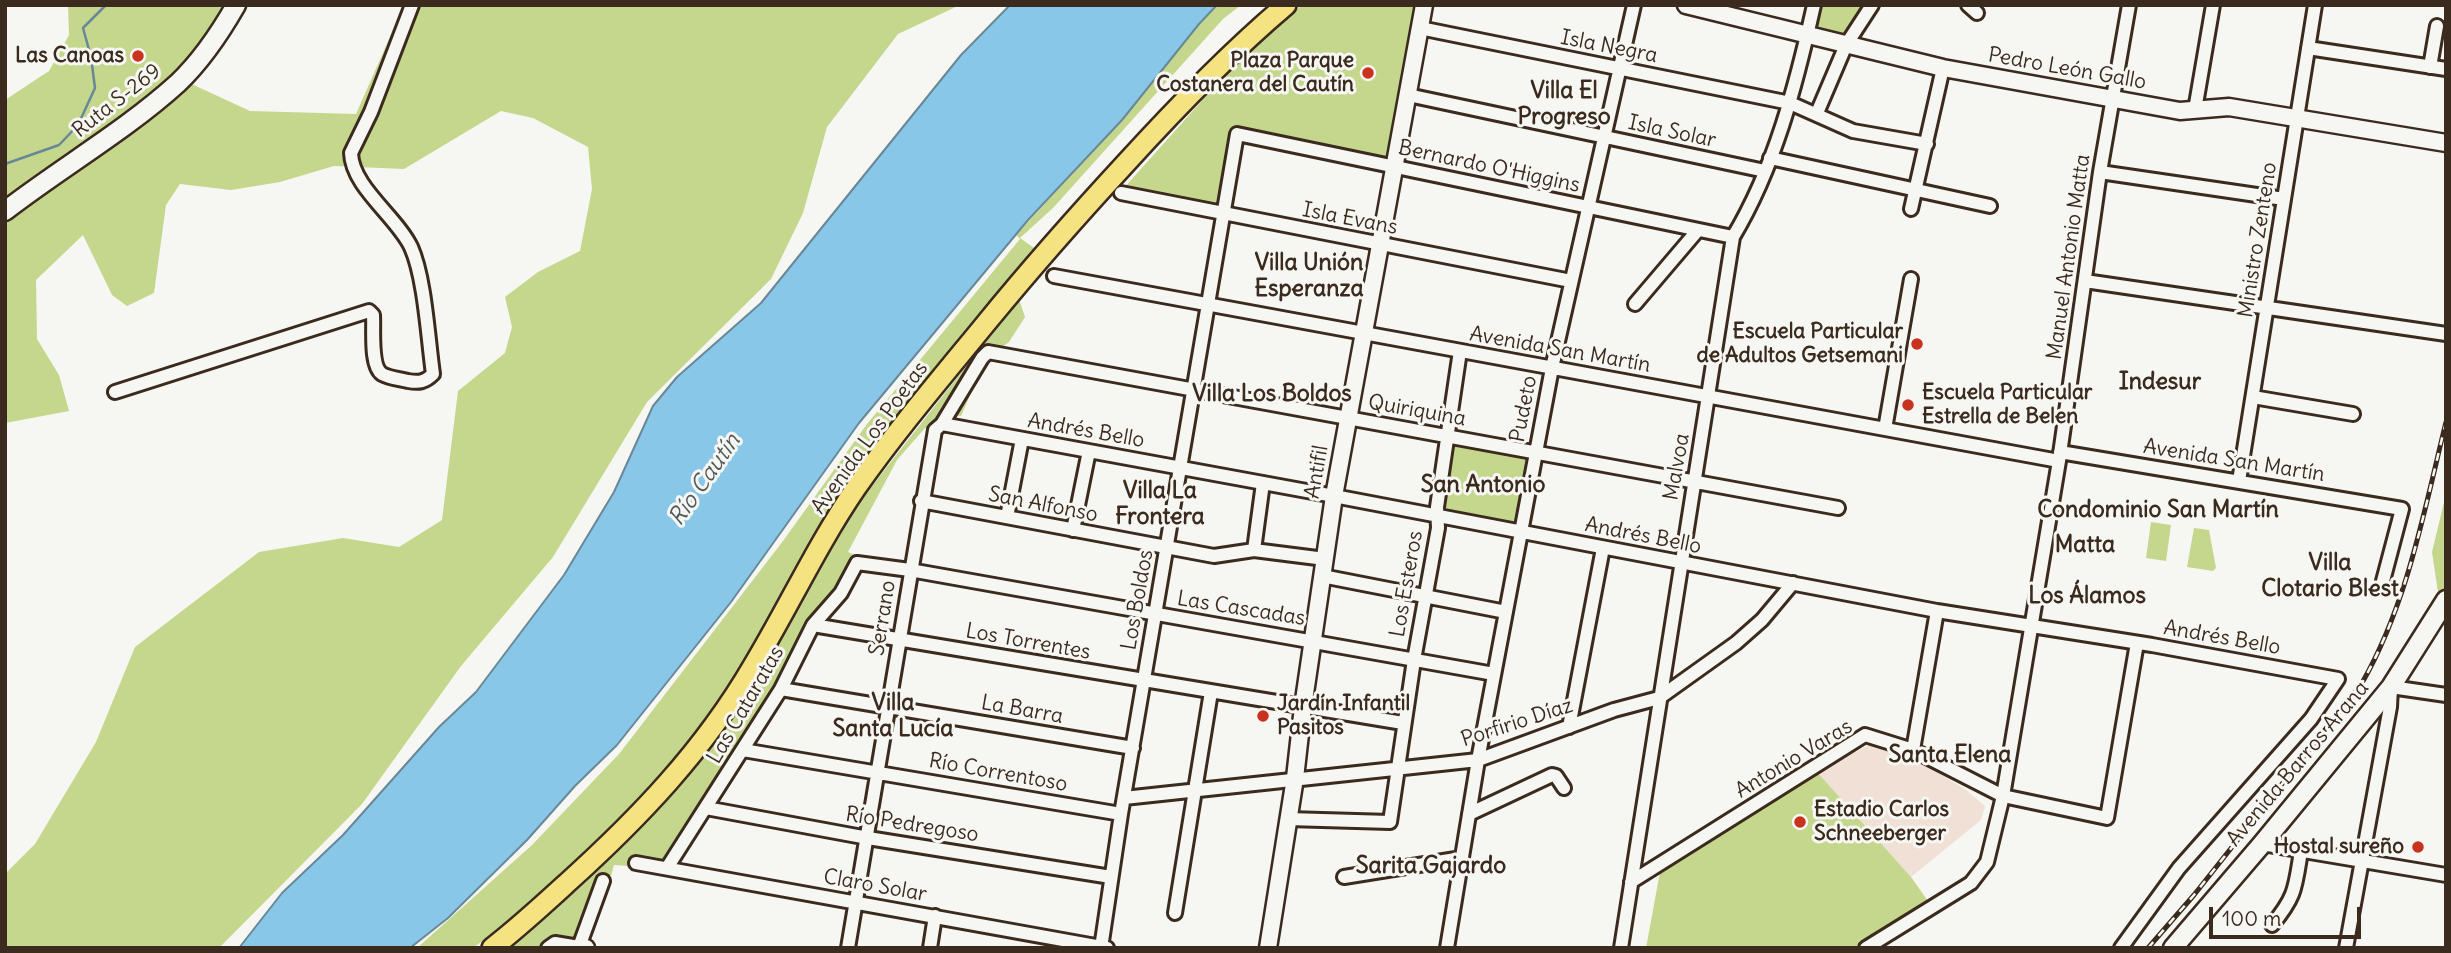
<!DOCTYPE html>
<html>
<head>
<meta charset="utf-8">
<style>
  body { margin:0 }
  #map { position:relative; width:2451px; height:953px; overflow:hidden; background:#f6f6f2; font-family:Delius,sans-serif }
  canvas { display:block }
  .frame { position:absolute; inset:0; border:7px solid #3b2a1e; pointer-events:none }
  .scale { position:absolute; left:2209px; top:907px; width:152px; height:32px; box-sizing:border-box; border:4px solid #3b2a1e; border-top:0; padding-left:9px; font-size:21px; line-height:24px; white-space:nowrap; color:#3b2a1e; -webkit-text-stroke:5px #f6f6f2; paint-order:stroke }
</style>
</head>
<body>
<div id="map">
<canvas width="2451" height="953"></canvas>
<div class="frame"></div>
<div class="scale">100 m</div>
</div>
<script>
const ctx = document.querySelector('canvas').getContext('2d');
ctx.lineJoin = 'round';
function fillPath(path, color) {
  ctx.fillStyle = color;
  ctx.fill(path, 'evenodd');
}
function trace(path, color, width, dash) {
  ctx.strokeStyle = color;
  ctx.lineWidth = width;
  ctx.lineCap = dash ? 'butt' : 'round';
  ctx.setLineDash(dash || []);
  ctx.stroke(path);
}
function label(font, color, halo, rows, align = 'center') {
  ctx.font = font + ' Delius,sans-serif';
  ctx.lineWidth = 6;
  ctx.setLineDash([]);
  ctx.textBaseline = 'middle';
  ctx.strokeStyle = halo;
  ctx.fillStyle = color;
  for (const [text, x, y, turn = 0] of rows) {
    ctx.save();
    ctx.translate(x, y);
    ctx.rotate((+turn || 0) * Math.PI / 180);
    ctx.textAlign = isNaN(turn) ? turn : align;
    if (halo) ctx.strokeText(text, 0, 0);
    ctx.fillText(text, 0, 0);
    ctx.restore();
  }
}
fillPath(new Path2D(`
  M1869 745 1914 758 1966 790 1985 806 1981 820 1911 877 1817 772Z`), '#f0e0d6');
fillPath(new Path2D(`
  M68 5H241L185 81 250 111 356 114 404 5H960L898 34 827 127 803 213 771 279 647 402 553 557 461 666 362 804 219 948H5V874L35 844 96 742 135 647 259 552 343 538 399 547 442 520 458 391 505 353 512 327 505 297 538 272 580 251 592 189 588 147 533 118 501 111 404 169 334 166 280 182 231 190 180 184 166 205 154 293 127 306 112 295 83 235 36 280 37 339 59 375 69 411 5 423V100L49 71 69 35Z
  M1217 5H1241L1223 19 1053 208 1020 238 1037 250 971 325 866 458 811 542 791 582 738 671 701 726 652 785 577 865 529 911 504 925 473 948H417L532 845 619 754 783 541 867 424 1020 239 1016 235 1122 120 1199 24Z
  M1302 5H1422L1392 160 1235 131 1224 207 1123 189 1249 48Z
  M1820 5H1865L1848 34 1816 30Z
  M1019 299 1025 317 1009 342 986 359 961 416C944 414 937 415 930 431L925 428 897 460 848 552 857 556 703 808 662 865 630 858 628 866 614 865 611 876 600 873 577 937 567 940 551 939 541 948H505L644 823 721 737 764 670 853 510Z
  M1451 444 1527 458 1515 525 1439 511Z
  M2446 494V597L2440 606 2432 552Z
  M2151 522 2171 525 2166 561 2146 558Z
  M2194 528 2209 530 2216 568 2213 571 2187 567Z
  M1817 772 1911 877 1930 904 1857 948H1646L1660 872Z`), '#c5d78c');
const water = new Path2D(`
  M1010 5H1217L1199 24 1122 120 1028 220 859 423 731 602 617 745 575 786 527 840 448 918 410 948H239L282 893 343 835 439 727 476 692 564 575 614 492 653 406 677 377 761 303 961 55Z`);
fillPath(water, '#88c7e8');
trace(water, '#698897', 2);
trace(new Path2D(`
  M492 5H507
  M5 164 59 145 78 125 95 88 91 57 83 28 106 5`), '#698897', 2.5);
const minor = new Path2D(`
  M1968 5 1977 13
  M1420 28 1790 103 1853 131 1927 144
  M2308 48 2446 69
  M2430 67 2437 26
  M1408 95 1765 171
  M2195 110 2213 5
  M1817 113 1846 45 1872 5
  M1770 158 1990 206
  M2100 172 2284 199
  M1121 193 1571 281
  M1911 209 1943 68
  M1054 276 2059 461
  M2085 281 2446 334
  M1635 304 1698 230
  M115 392 369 311 373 315C374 329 370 366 382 374 389 378 400 379 408 381 419 383 425 382 433 374 428 339 425 278 411 247 397 217 352 187 351 153L371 112 412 5
  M2253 397 2353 414
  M942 424 1334 496 1937 611 2152 645 2338 679 2311 719 2179 868 2121 948
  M1885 429 1911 279
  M2060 452 2402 509 2383 581
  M2239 481 2315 5
  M921 501 1214 556 1254 550 1325 559
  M1007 517 1022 439
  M1073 530 1089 451
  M1254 550 1263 483
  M1322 576 1506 612
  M813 625 1403 723
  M781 689 1133 748
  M1569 727 1603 548
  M743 750 1121 814
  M1913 750 1937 611
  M1124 798 1478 760 1614 710 1659 698 1736 643 1762 620 1793 583
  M706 808 868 838 1111 877
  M1469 814 1552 775 1556 776 1564 788
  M1288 819 1390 822 1414 660 1438 528 1437 507 1460 351
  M2262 844 2446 875
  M636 863 1107 948
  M667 868 781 689 813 625 841 593 857 563 910 570 1494 674
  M1344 877 1462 858
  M1631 882 1865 735 1913 750 2003 796 2107 818 2137 643
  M1175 913 1211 692
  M2272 925C2296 896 2295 888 2301 851
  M548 948 555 943 579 947 603 881
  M848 948 935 430 942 424 982 358 988 352 1838 508
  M930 948 935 916
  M1101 948 1121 814 1237 134 1733 237
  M1447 948 1478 760 1552 368 1634 5
  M1621 948 1733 237C1775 167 1796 85 1814 5
  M1866 948 1971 883 1987 862 2003 796 2059 461 2100 172 2129 5
  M2346 948 2390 707 2391 687 2446 695`);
const tertiary = new Path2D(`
  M1686 5 1943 68 2180 111 2229 107 2446 143
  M579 948H586
  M1268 948 1295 778 1303 707 1334 496 1424 5`);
const secondary = new Path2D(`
  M5 211C62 167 125 131 178 83 201 61 220 33 236 5
  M2173 948 2262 844 2391 687 2446 600`);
const primary = new Path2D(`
  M492 948C518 928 543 905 567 883 639 818 704 750 753 666 788 608 817 545 856 488 896 431 942 377 987 322 1032 267 1078 215 1126 163 1177 107 1228 54 1286 5`);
trace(minor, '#3b2a1e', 18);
trace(tertiary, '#3b2a1e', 21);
trace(secondary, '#3b2a1e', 23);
trace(primary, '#3b2a1e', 24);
trace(minor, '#f6f6f2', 12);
trace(tertiary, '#f6f6f2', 16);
trace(secondary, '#f6f6f2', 18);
trace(primary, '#f5e382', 19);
const rail = new Path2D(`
  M2148 948 2194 895 2362 683C2408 602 2424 511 2446 422`);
trace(rail, '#3b2a1e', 5);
trace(rail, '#f6f6f2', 2.5, [8]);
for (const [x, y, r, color] of [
  [138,56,7,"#c8321e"],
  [1368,73,7,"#c8321e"],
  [1917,344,7,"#c8321e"],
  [1908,405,7,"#c8321e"],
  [1263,716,7,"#c8321e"],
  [1800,822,7,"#c8321e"],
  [2418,847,7,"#c8321e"]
]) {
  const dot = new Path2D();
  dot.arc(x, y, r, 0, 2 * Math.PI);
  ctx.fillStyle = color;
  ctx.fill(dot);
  trace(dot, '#f6f6f2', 2.5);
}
label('21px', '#3b2a1e', '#f6f6f2', [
  ["Isla Negra",1609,47,11],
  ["Pedro León Gallo",2067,69,10],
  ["Ruta S-269",117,101,-38],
  ["Isla Solar",1672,132,12],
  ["Bernardo O'Higgins",1489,167,12],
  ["Isla Evans",1350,219,11],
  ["Ministro Zenteno",2258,240,-81],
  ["Manuel Antonio Matta",2069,257,-82],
  ["Avenida San Martín",1560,350,10],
  ["Pudeto",1524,409,-79],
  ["Quiriquina",1417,411,10],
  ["Andrés Bello",1086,431,10],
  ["Avenida Los Poetas",870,438,-54],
  ["Avenida San Martín",2234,461,9],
  ["Malvoa",1677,467,-80],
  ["Antifil",1317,472,-80],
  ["San Alfonso",1043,505,11],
  ["Andrés Bello",1643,536,11],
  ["Los Esteros",1407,584,-80],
  ["Los Boldos",1138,600,-80],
  ["Las Cascadas",1241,609,9],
  ["Serrano",883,618,-81],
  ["Andrés Bello",2222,638,10],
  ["Los Torrentes",1028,642,10],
  ["Las Cataratas",746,705,-60],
  ["La Barra",1022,710,10],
  ["Porfirio Díaz",1517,723,-18],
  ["Antonio Varas",1794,759,-31],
  ["Avenida Barros Arana",2298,764,-50],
  ["Río Correntoso",998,773,10],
  ["Río Pedregoso",912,825,9],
  ["Claro Solar",875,886,10]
]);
label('bold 21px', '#3b2a1e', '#f6f6f2', [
  ["Las Canoas",124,56],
  ["Plaza Parque",1354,61],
  ["Costanera del Cautín",1354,85],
  ["Escuela Particular",1903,332],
  ["de Adultos Getsemani",1903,356],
  ["Escuela Particular",1922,393,"left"],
  ["Estrella de Belen",1922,417,"left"],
  ["Jardín Infantil",1277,704,"left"],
  ["Pasitos",1277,728,"left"],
  ["Estadio Carlos",1814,810,"left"],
  ["Schneeberger",1814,834,"left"],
  ["Hostal sureño",2404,847]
], 'right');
label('bold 23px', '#3b2a1e', '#f6f6f2', [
  ["Villa El",1564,91],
  ["Progreso",1564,117],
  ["Villa Unión",1309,263],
  ["Esperanza",1309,289],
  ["Indesur",2160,382],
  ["Villa Los Boldos",1272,394],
  ["San Antonio",1483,485],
  ["Villa La",1160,491],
  ["Frontera",1160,517],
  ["Condominio San Martín",2158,510],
  ["Matta",2085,545],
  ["Villa",2330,563],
  ["Clotario Blest",2330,589],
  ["Los Álamos",2087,596],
  ["Villa",893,703],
  ["Santa Lucía",893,729],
  ["Santa Elena",1950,755],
  ["Sarita Gajardo",1431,866]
]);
label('italic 23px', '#52595b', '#f6f6f2', [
  ["Río Cautín",705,480,-55]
]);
</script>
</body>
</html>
